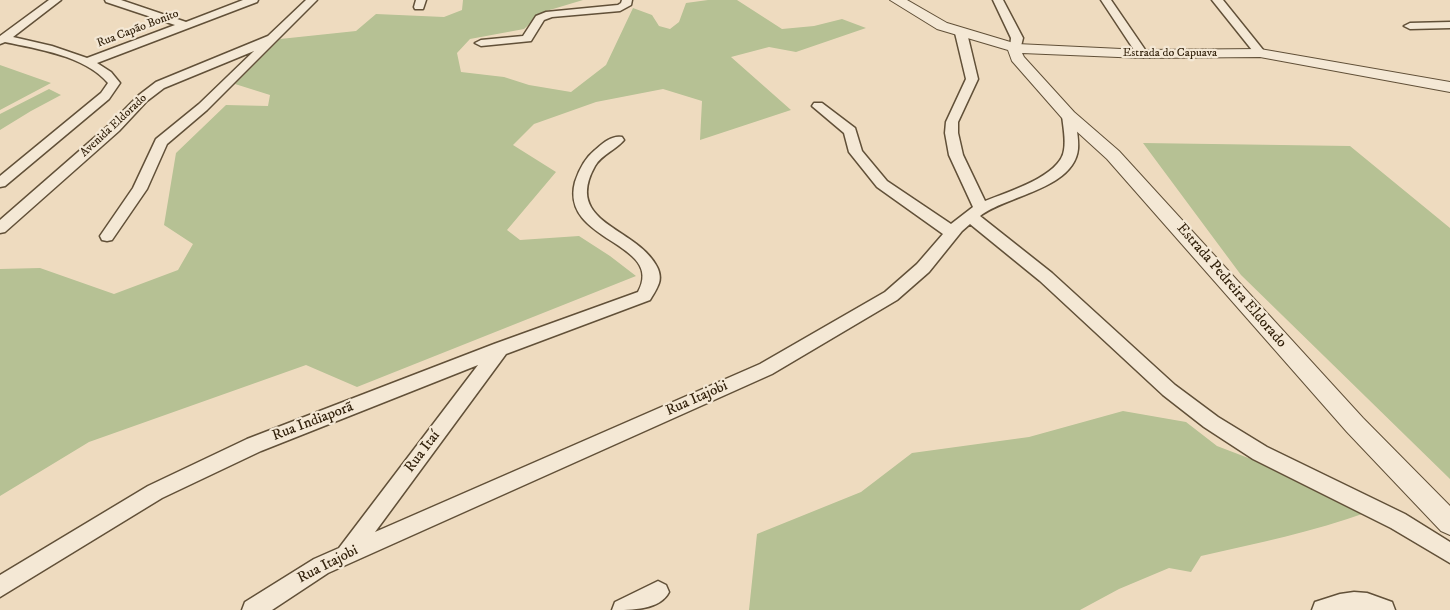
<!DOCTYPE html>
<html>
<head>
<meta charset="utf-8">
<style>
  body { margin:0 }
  canvas { display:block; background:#eedbbf }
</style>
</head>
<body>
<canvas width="1450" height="610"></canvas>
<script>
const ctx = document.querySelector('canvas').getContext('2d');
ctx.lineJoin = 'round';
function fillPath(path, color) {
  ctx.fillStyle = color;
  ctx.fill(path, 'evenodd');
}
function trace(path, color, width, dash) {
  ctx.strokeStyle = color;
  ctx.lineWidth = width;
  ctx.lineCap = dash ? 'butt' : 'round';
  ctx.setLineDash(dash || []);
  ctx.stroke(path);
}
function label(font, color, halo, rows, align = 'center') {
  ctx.font = font + ' "IM FELL DW Pica",serif';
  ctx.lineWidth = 4.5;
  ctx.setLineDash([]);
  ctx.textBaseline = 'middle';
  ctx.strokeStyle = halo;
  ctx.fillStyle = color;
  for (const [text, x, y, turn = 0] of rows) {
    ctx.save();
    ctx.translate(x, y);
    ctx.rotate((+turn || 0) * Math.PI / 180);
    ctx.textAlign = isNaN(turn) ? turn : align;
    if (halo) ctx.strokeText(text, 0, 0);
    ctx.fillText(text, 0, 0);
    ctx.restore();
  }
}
fillPath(new Path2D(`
  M463 0H583L543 12 524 29 470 39 457 53 461 72 504 77 529 85 571 92 606 65 633 8 652 15 659 26 670 29 679 22 686 3 708 0H737L782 29 814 26 842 19 866 28 796 52 769 47 731 57 791 110 700 140 702 101 663 89 596 102 534 124 513 145 556 172 507 230 520 240 579 236 610 256 636 276 357 387 306 365 89 442 0 496V269L40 268 114 294 178 270 193 244 164 225 176 153 226 105 268 106 270 95 235 84 280 39 356 31 376 14 444 17 462 10Z
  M0 65 51 83 0 110Z
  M49 89 61 95 31 111 0 130V114Z
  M1143 143 1350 146 1450 228V479L1241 275Z
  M1123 411 1186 422 1217 446 1264 464 1368 512C1313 532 1257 543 1201 556L1191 572 1169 568 1119 589 1080 610H749L757 534 861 492 912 453 1029 437Z`), '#b6c194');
const minor = new Path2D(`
  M49 0H61L13 37 52 46 87 58 175 25 106 2 105 0H121L186 22 243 0H258L257 2 97 63 111 72 120 83 109 99 5 186 0 187V176L101 93 108 83C85 56 38 49 5 42L0 44V36Z
  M306 0H317L207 110 167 144 147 189 112 240 107 241 102 240 100 236 133 188 156 139 199 104 254 51 164 88 147 101 119 131 5 232 0 233V220L109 125 139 95 156 82 268 36Z
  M416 0H426L423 9H415L414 7Z
  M622 0H632L631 5 620 11 552 17 544 20 531 41 481 46 475 43 481 40 523 36 536 16 546 12 618 5 621 3Z
  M993 0H1003L1023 38 1020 50H1012L1010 48 1011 38Z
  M1101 0H1111L1148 54 1146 56H1138Z
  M1212 0H1223L1264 51 1266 53 1264 55H1256Z
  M1450 22V28L1410 29 1404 26 1410 23Z
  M961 30 967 33 978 79 958 122V133L963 155 985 201C1007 192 1061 176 1064 150 1066 139 1063 126 1062 115L1063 112H1073L1074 115C1076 126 1079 138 1078 149 1074 189 1005 196 980 216L1052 273 1175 385 1218 417 1267 447 1405 514 1450 542V563L1391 528 1253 459 1204 427 1163 395 1040 281 970 224 962 231 929 272 897 300 772 374 328 573 272 610H242L245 602 314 559 339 548 478 365 261 451 162 498 0 597V575L148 486 247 439 494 344 638 292C666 242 559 242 575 182 579 170 585 158 595 150 603 143 612 135 622 137L624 140C616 150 602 154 595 166 563 223 635 227 656 265 659 270 661 277 659 283 657 289 653 295 650 300L506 354 375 532 760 364 885 292 917 264 943 234 877 187 849 152 844 133 812 106 814 103H822L855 128 862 151 887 181 951 224 973 207 949 155 945 133 946 122 966 79 955 33Z
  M658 581 666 585 669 592C660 610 632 610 612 610L615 602Z
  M1354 592 1367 593 1392 602 1395 610H1312L1315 602 1340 594Z`);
const tertiary = new Path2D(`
  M890 0H907L947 23 1017 44 1142 50 1260 49 1450 82V92L1260 57 1142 58 1022 53 1024 57 1074 112 1119 151 1363 418 1450 506V535L1441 531 1347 432 1107 159 1062 118 1012 61 1008 50 937 29Z`);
trace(minor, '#615038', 3);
trace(tertiary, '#615038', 2);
fillPath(minor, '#f4e8d5');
fillPath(tertiary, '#f4e8d5');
label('12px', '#32210b', '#f4e8d5', [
  ["Rua Capão Bonito",138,29,-21],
  ["Estrada do Capuava",1170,54],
  ["Avenida Eldorado",114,126,-43]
]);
label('15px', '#32210b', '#f4e8d5', [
  ["Estrada Pedreira Eldorado",1231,286,49],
  ["Rua Itajobi",697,399,-24],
  ["Rua Indiaporã",313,422,-21],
  ["Rua Itaí",423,452,-53],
  ["Rua Itajobi",328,565,-27]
]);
</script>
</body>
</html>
